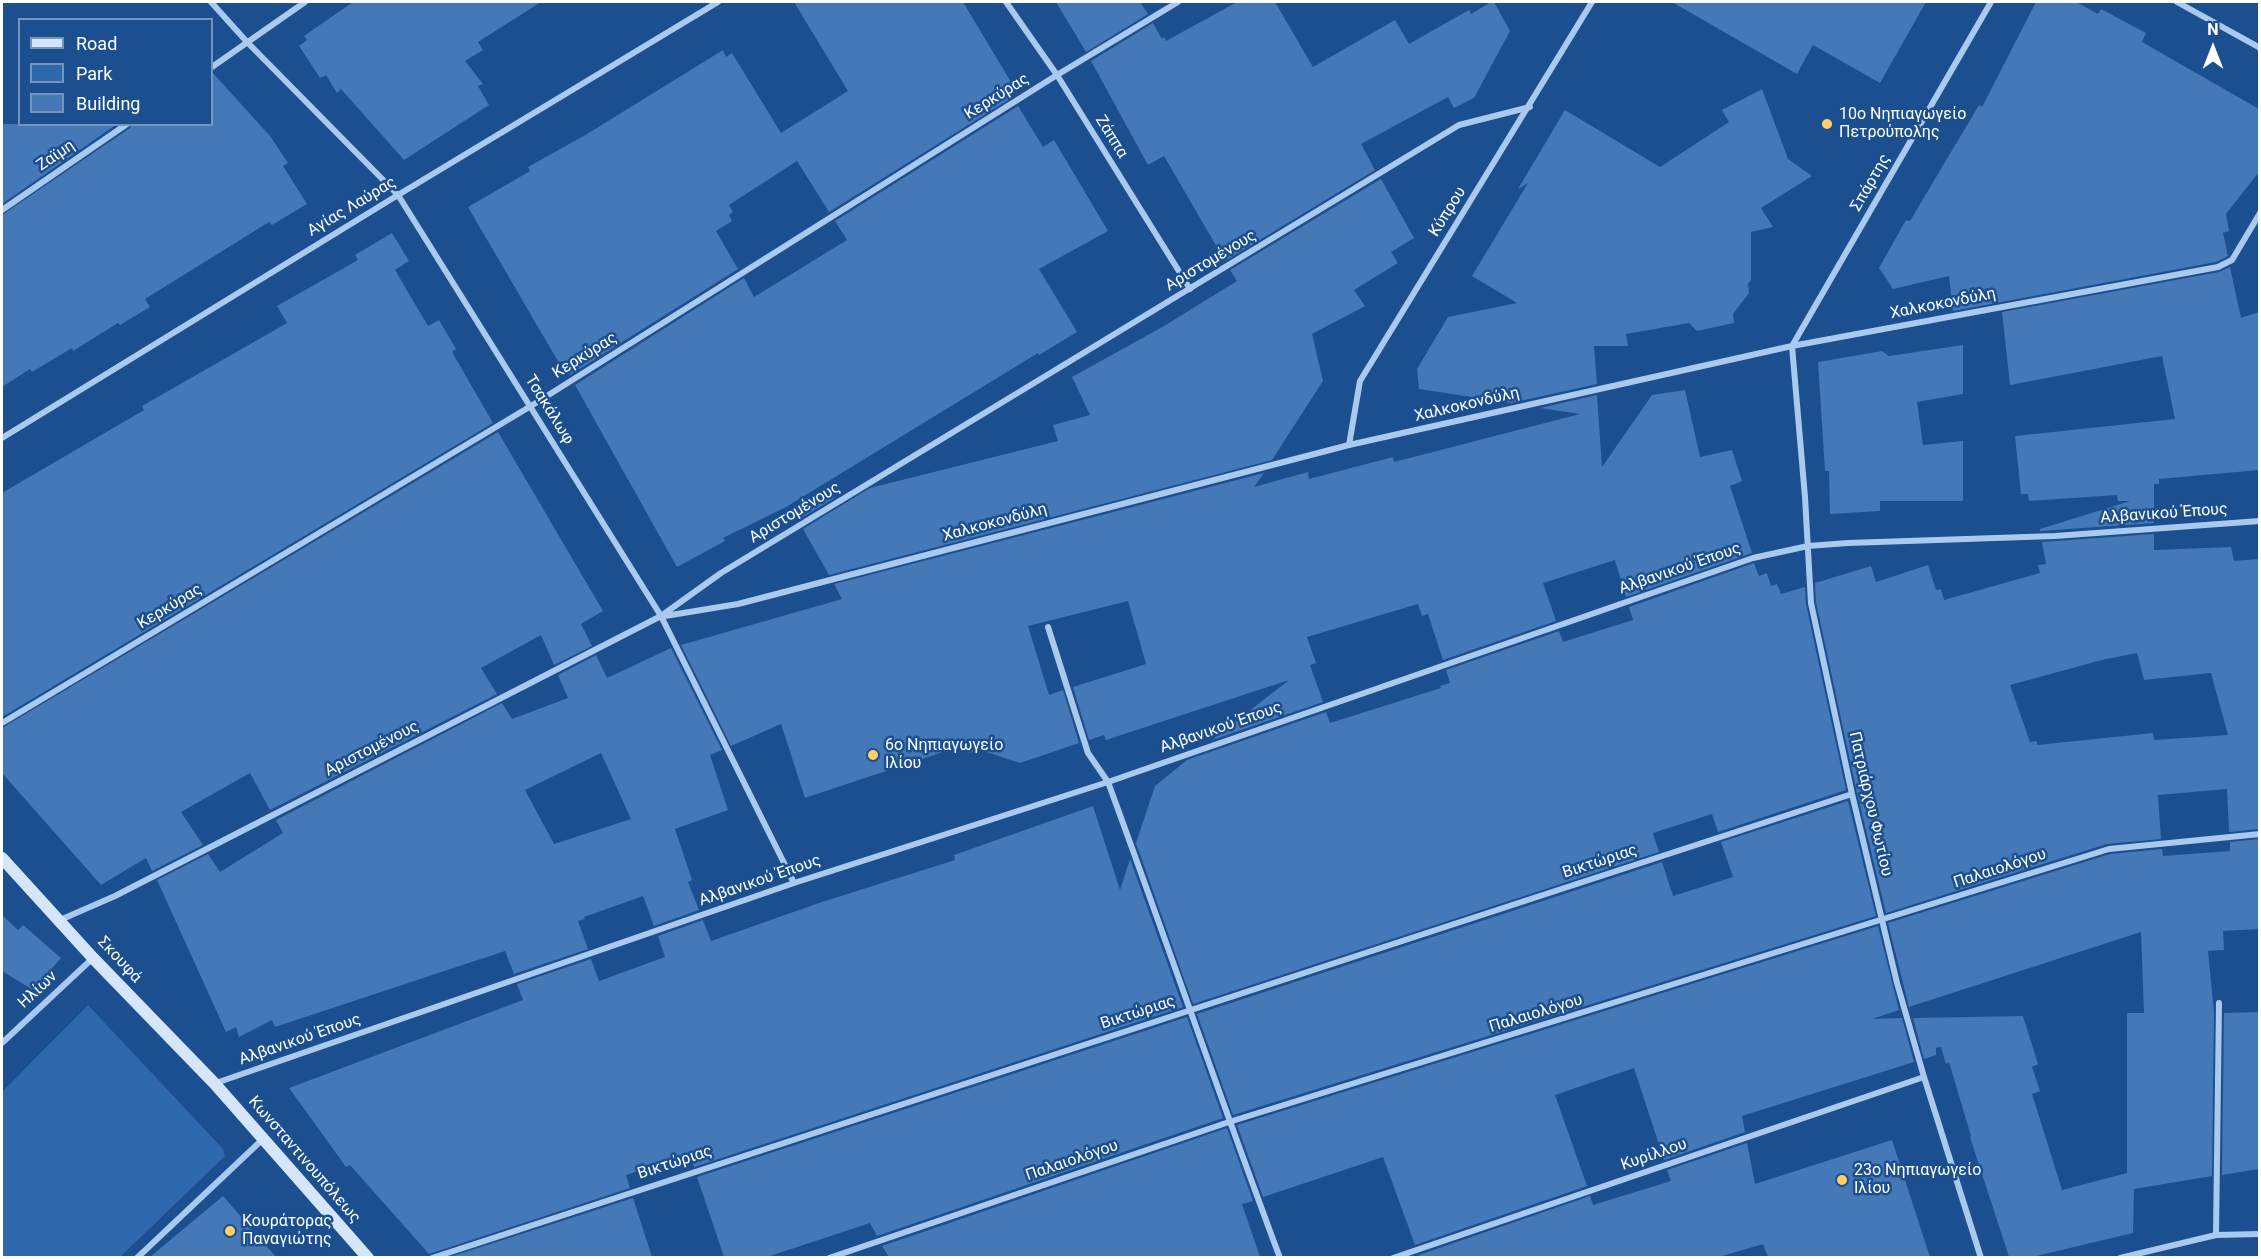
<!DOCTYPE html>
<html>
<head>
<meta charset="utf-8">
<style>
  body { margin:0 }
  #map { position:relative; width:2261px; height:1259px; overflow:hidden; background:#1b4f8f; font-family:Roboto,sans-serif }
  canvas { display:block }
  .frame { position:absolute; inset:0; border:3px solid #fff; pointer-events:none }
  .legend { position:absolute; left:18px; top:18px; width:195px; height:108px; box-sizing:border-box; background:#1b4f8f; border:2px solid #7695bc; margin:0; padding:8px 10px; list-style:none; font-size:18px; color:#fff }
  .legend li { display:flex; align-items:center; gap:12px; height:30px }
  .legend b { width:30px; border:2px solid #7695bc }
  .north { position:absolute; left:2183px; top:18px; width:60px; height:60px; -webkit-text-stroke:4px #1b4f8f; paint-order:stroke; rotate:0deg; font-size:16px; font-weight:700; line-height:24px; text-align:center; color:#fff }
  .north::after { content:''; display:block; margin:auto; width:21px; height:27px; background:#fff; clip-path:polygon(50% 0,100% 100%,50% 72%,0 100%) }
</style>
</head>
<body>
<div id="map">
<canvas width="2261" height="1259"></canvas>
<div class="frame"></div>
<ul class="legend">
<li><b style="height:8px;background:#d6e6fa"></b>Road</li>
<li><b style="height:16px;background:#2e69ad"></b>Park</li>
<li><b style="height:16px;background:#4478b7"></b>Building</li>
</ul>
<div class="north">N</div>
</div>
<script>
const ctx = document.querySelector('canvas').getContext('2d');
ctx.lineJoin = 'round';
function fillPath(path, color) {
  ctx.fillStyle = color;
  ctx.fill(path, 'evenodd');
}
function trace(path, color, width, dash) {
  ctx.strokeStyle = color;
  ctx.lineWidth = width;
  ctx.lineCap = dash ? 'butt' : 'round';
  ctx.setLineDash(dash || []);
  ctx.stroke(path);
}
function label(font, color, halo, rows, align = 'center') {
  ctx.font = font + ' Roboto,sans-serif';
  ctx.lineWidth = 5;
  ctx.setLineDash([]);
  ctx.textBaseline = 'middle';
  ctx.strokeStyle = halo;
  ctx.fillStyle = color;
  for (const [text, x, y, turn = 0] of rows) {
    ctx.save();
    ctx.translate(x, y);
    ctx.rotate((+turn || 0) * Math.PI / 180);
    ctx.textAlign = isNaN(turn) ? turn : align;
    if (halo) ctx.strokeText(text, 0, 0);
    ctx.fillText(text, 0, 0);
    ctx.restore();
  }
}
fillPath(new Path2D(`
  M88 1005 223 1149 225 1156 120 1257H2V1092Z`), '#2e69ad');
fillPath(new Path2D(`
  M353 2H541L478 42 483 50 465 61 483 84 478 86 489 105 404 160 341 89 337 93 326 75 320 78 299 46 307 40 304 36Z
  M794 2H963L1011 82 1006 85 1013 97 829 212 797 161 729 205 733 212 729 215 732 221 716 231 738 269 570 375 562 361 559 363 468 207 530 171 528 167 587 134 723 50 726 57 732 53 781 133 848 91Z
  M1056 2H1140L1148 14 1086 52Z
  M1237 2H1275L1313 67 1395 20 1409 44 1469 10 1471 14 1491 2H1494L1510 31 1474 98 1454 108 1448 97 1361 144 1375 170 1225 261 1164 156 1148 165 1091 61 1153 23 1162 39 1164 37 1166 41Z
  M1672 2H1926L1880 83 1813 45 1797 74Z
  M2036 2H2076L2098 14 2101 9 2146 33 2142 42 2259 109V172L2226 214 2229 231 2223 233 2228 256 2216 262 1953 311 1949 276 1893 289 1879 268 1906 220 1910 221 1979 105 1982 107Z
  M212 72 270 136 288 163 283 166 307 204 272 225 269 222 145 299 150 307 120 325 118 323 73 351 72 348 32 372 30 369 2 387V215L130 128 132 124H212Z
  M1762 89 1788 159 1812 176 1761 208 1773 227 1751 232V280L1748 284 1749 293 1733 314 1734 323 1697 331 1689 323 1626 334 1628 346H1594L1597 384 1511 403 1419 389 1417 369 1448 317 1517 303 1472 276 1528 183 1518 189 1565 110 1660 167 1729 122 1722 110Z
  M1018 106 1043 147 1054 140 1108 231 1039 269 1077 332 1039 355 1038 353 786 507 723 538 725 541 677 567 575 385 744 278 754 297 847 240 835 221Z
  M2 124H117L2 204Z
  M1381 179 1414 238 1391 252 1398 263 1354 290 1365 306 1312 334 1323 381 1272 460 829 575 803 529 870 488 1058 441 1053 425 1090 415 1072 377 1164 326 1237 281 1230 270Z
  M392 233 409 261 395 270 428 326 439 320 456 349 452 352 493 423 2 717V493L144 410 142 406 287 323 277 306 358 260 355 255Z
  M2230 267 2241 318 2259 312V470L2159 479V484H2154V523L2040 531V529L2130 501H2118L2117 495 2029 501 2028 494H2021L2015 436 2175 419 2162 356 2010 385 2002 312 2219 272Z
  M1963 345V394L1917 402 1923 445 1963 441V501H1880V511L1830 514 1829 471H1825L1818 362 1882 351 1889 356Z
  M1685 390 1700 457 1732 450 1742 481 1730 486 1752 553 1626 597 1615 560 1543 583 1556 621 1443 660 1428 614 1422 616 1418 604 1307 637 1316 663 1310 665 1323 702 1212 740 1289 680 1106 740 1104 735 1089 740 1073 687 1146 664 1128 601 1028 626 1049 695 1063 690 1079 743 1020 763 980 750 968 753 965 746 958 748V747L805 798 781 724 731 746 681 645 842 599 834 584 1264 473 1254 487 1308 472 1309 479 1393 457 1394 462 1580 414 1540 408 1597 395 1602 467 1652 395Z
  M498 432 603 611 581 624 592 646 554 665 541 635 481 668 497 694 270 810 250 773 181 812 203 845 152 871 146 858 101 885 2 773V728Z
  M836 497 798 520 791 509Z
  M2154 534V550L2231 547 2234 561 2259 559V829L2229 832 2227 789 2158 795 2161 839 2107 844 1886 913 1857 793 1816 602 1815 583 1871 566 1876 582 1928 565 1936 590 1941 589 1944 600 2040 573 2038 565 2046 564 2042 542ZM2137 653 2144 680 2211 673 2228 735 2154 740 2153 733 2037 745V741L2030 742 2010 685 2102 660Z
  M1754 563 1759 576 1767 573 1771 586 1777 584 1781 594 1805 587 1806 604 1846 790 1718 832 1712 814 1653 833 1659 852 1193 1004 1136 843 1155 786 1187 760 1326 712 1330 723 1441 688 1440 686 1450 683 1446 670 1559 631 1563 642 1633 620 1629 607Z
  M671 648 722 750 710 755 728 810 675 829 692 880 688 882 699 910 654 926 643 896 584 917 585 919 578 921 588 949 514 974 505 951 275 1027 272 1020 239 1037 236 1027 226 1032 157 880 208 854 220 872 283 833 276 820 502 703 512 719 568 698 558 675 596 655 607 678ZM601 753 631 819 554 844 525 790Z
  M1848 801 1876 916 1233 1115 1197 1014 1662 862 1673 896 1733 877 1721 842Z
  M1093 806 1120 890 1130 859 1183 1007 694 1167 690 1154 626 1175 630 1188 429 1254 350 1165 346 1167 289 1088 523 1000 517 984 591 959 599 981 665 957 658 936 703 920 711 941 822 902 955 860 954 855Z
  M2259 839V929L2223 931 2224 950 2208 951 2214 1013 2212 1176 2134 1189 2133 1233 2032 1257H2009L1970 1137 1971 1136 1949 1062 1946 1064 1941 1047 1936 1048V1055L1924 1059 1913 1018 2023 1016 2038 1064 2032 1067 2040 1091 2032 1094 2062 1190 2127 1173V1013H2144L2141 932 1909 1007 1888 923 2110 854 2162 849 2163 856 2230 851V842Z
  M2 915 18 930 23 925 61 958 33 990 2 971Z
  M1878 926 1899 1010 1872 1019 1902 1018 1914 1062 1742 1116 1745 1132 1664 1160 1634 1068 1555 1095 1587 1186 1415 1245 1383 1157 1263 1197 1237 1125Z
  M2259 1012V1169L2222 1175 2224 1013Z
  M1187 1017 1223 1118 877 1236 870 1223 767 1257H724L697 1177Z
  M1227 1128 1253 1201 1242 1204 1260 1257H889L882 1246Z
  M1892 1140 1930 1257H1768L1763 1244 1719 1257H1420L1419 1255 1590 1196 1593 1205 1671 1181 1667 1170 1747 1143 1755 1184Z
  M223 1196 276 1257H150Z
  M633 1198 652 1257H450Z`), '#4478b7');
trace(new Path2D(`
  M211 2 247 42 398 195 661 616 794 883
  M1006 2 1057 75 1190 289
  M2177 2 2260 48
  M212 67 305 2
  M2 210 127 124
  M2 438 398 195 718 2
  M1349 445 1360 381 1592 2
  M665 616 738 604 1349 445 1792 346 2218 267 2232 260 2260 213
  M1048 627 1088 753 1108 782C1166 940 1221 1100 1280 1258
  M2 723 531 406 1057 75 1178 2
  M60 920 115 896 661 616 721 573 1459 125 1530 107
  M2 1043 93 958
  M216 1083 794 883 1108 782 1753 558 1808 546 1848 543 2055 536 2260 521
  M2216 1235 2219 1003
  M137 1258 263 1139
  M432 1258 1852 794
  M829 1258 1229 1122 2109 849 2260 834
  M1393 1258 1924 1077
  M1981 1258 1924 1077 1897 983 1852 794 1811 603 1805 497 1792 346 1991 2
  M2120 1258 2216 1235 2260 1234`), '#a9c9ee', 6);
trace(new Path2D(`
  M2 858 93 958 215 1084 368 1258`), '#d6e6fa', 12);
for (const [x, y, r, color] of [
  [1827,124,6,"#ffd166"],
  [873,755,6,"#ffd166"],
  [1842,1180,6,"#ffd166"],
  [230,1231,6,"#ffd166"]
]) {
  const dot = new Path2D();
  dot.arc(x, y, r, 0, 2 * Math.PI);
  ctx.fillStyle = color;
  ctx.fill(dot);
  trace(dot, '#1b4f8f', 2);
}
label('16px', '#fff', '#1b4f8f', [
  ["Κερκύρας",997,97,-32],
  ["Ζάππα",1111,137,58],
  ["Ζαϊμη",56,156,-34],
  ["Σπάρτης",1871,183,-60],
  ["Αγίας Λαύρας",352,207,-31],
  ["Κύπρου",1448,212,-58],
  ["Αριστομένους",1211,261,-31],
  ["Χαλκοκονδύλη",1943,304,-11],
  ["Κερκύρας",585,356,-32],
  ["Χαλκοκονδύλη",1467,405,-13],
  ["Τσακάλωφ",549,410,58],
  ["Αριστομένους",795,513,-31],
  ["Αλβανικού Έπους",2164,514,-4],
  ["Χαλκοκονδύλη",995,523,-15],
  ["Αλβανικού Έπους",1680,569,-19],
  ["Κερκύρας",170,607,-31],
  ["Αλβανικού Έπους",1221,728,-19],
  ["Αριστομένους",372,749,-27],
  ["Πατριάρχου Φωτίου",1870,804,77],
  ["Βικτώριας",1600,862,-18],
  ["Παλαιολόγου",2000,869,-18],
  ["Αλβανικού Έπους",760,881,-19],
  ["Σκουφά",119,960,47],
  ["Ηλίων",38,990,-43],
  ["Βικτώριας",1138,1013,-18],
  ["Παλαιολόγου",1536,1014,-17],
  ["Αλβανικού Έπους",300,1040,-19],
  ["Κυρίλλου",1654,1155,-19],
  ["Κωνσταντινουπόλεως",304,1160,49],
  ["Παλαιολόγου",1072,1161,-19],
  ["Βικτώριας",675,1163,-18]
]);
label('16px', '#fff', '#1b4f8f', [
  ["10ο Νηπιαγωγείο",1839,115],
  ["Πετρούπολης",1839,133],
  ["6ο Νηπιαγωγείο",885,746],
  ["Ιλίου",885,764],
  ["23ο Νηπιαγωγείο",1854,1171],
  ["Ιλίου",1854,1189],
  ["Κουράτορας",242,1222],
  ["Παναγιώτης",242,1240]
], 'left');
</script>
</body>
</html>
